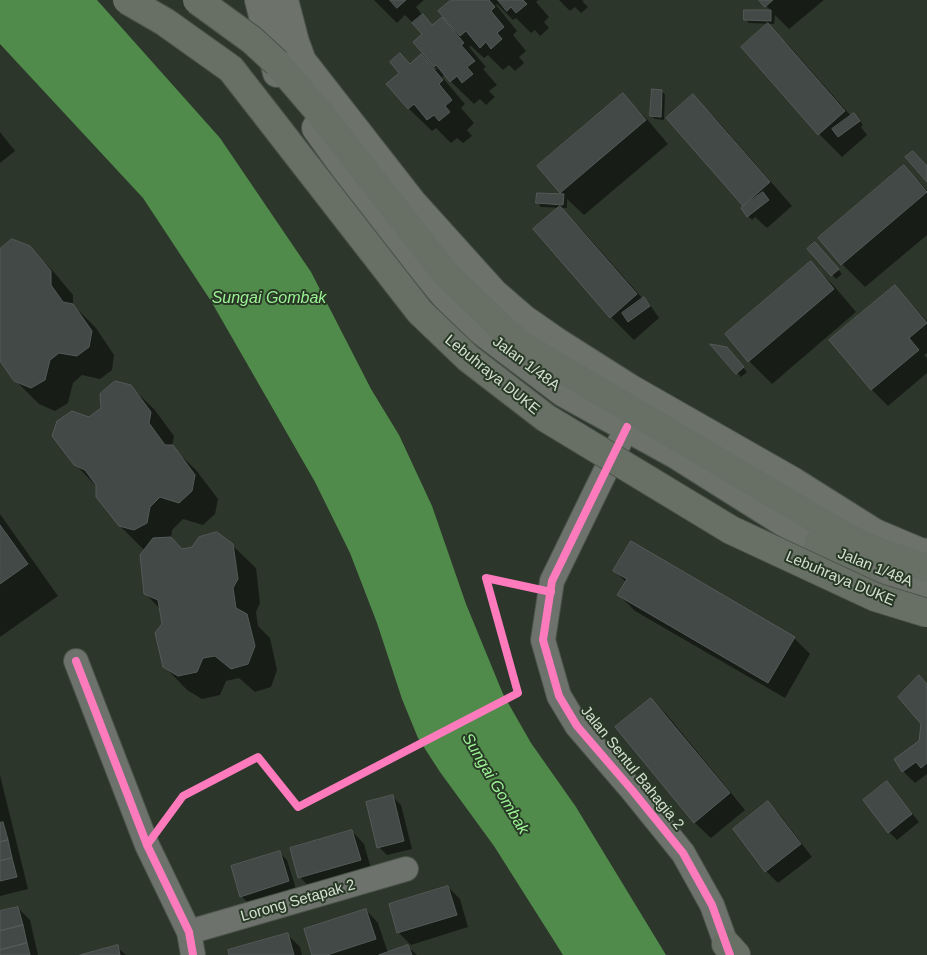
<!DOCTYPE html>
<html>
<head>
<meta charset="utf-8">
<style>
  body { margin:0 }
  canvas { display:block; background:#2c362a }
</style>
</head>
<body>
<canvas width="927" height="955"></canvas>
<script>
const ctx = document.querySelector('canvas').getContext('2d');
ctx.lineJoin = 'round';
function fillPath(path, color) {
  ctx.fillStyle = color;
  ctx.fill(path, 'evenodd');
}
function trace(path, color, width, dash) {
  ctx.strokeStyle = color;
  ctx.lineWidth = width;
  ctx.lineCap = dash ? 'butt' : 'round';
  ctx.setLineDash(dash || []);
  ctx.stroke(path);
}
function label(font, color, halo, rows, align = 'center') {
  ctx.font = font + ' Arial,sans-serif';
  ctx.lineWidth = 4;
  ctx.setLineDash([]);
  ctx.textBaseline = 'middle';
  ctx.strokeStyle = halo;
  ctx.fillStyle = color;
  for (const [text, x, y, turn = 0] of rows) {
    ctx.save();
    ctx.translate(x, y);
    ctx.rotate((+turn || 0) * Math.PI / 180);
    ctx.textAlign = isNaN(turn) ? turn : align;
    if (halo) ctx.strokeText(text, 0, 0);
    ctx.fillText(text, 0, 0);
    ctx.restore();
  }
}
fillPath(new Path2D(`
  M0 0H97L220 138 311 272 371 389 399 435 432 506 466 604 503 694 531 743 576 807 666 955H563L494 846 440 772 418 738 402 699 377 623 350 553 315 482 211 301 143 198 0 44Z`), '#508b4b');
fillPath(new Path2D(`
  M374 0H424L416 7 427 21 433 26 442 19 455 32 456 30 453 0H538L536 2 549 17 544 22 549 28 540 36 535 30 531 33 516 18 513 20 497 4 496 5 517 31 513 35 526 51 519 57 524 63 515 71 509 65 503 70 488 55 484 58 471 46 469 47 486 67 483 69 497 85 489 91 495 97 486 105 480 99 474 104 444 75 442 77 465 104 461 108 474 123 467 130 472 136 463 143 457 138 451 143 436 128 432 131 408 108 410 65 421 56 435 70 437 69 414 42 424 34 405 15 397 23Z
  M559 0H584L582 1 588 7 581 13 575 7 570 11Z
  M761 0H824L789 29 775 15 774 24 749 23 745 19 746 11 772 12Z
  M768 25 791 48 851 116 858 118 863 125 861 127 867 135 842 157 819 134Z
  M662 91 665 95 664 120 655 119 651 116Z
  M623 95 646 118 668 144 584 215 567 199V208L541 207 538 203 564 196 561 192Z
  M693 96 716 119 792 206 767 228 755 217 752 220 748 216 745 207 667 118Z
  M0 132 15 151 0 163Z
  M904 167 927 190V235L865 287 842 264Z
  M560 208 583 231 643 299 648 302 659 318 634 340 611 317Z
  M29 247 53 271 73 295V305L96 328 114 355 112 370 100 379 82 375 73 383 68 403 55 411 39 404 15 380 0 359Z
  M819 248 842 274 836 279 809 249Z
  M811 263 834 286 856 312 772 384 749 361Z
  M895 286 927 321V353L924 355 927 358V373L888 406 872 390 831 340Z
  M713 346 730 352 747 372 741 377Z
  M130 386 154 409 174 436 172 447 196 470 218 499 215 514 203 525 183 519 172 530 171 539 182 551 232 545 256 568 260 603 256 612 258 626 270 638 277 670 271 687 255 692 239 678 226 681 220 695 202 699 187 690 164 666V624L161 610 145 593 146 549H143L119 525 97 487 75 464 89 418Z
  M0 514 58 596 0 637Z
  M615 571 794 638 810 654 785 698 635 611 619 595 626 582Z
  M927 684V774L915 783 903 771 920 742Z
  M651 699 667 715 745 810 711 838 694 822Z
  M0 775 28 889 0 896Z
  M887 783 919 822 897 840 889 832Z
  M393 797 401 805 412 849 387 855 379 847Z
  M768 803 780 815 812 857 778 883 766 871Z
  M352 831 364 844 372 872 312 890 300 877Z
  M279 852 287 860 296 889 249 904 241 896Z
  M448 887 460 899 468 927 411 945 399 933 390 905Z
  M18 908 30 920 38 955H0V912Z
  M366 910 378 923 388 953 407 946 417 955H314Z
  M287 934 300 947 302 955H230Z
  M117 947 126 955H85Z`), '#0007');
const building = new Path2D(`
  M390 0H406L397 8Z
  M451 0H489L495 7 491 11 504 27 497 33 502 39 491 49 486 42 480 48 466 31 460 36 438 11Z
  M498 0H523L527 4 516 13 511 7 507 11Z
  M759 0H773L765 7Z
  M744 10H771V21L744 20Z
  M423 14 432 25 442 17 464 43 461 45 475 61 467 67 473 74 462 83 457 76 450 82 436 65 434 67 413 42 422 34 412 23Z
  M768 23 845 111 818 135 741 47Z
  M400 53 410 64 421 54 443 80 439 84 452 100 445 106 450 112 439 121 434 115 427 120 414 104 408 109 386 84 399 73 390 62Z
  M652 89 662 90 661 117 650 116Z
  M623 93 646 120 560 193 537 166Z
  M693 94 770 182 743 206 666 118Z
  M854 113 860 121 838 137 832 129Z
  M913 151 927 166V182L905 157Z
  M904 165 927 192 841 265 818 238Z
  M763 192 769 200 747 217 741 208Z
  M537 193 564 194 563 205 536 203Z
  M560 206 637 294 610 318 533 229Z
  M12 239 30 246 51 271V285L63 302 73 304 92 331 89 347 77 356 59 353 50 360 45 380 31 388 14 381 0 361V249Z
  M815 242 839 269 831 276 807 249Z
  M811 261 834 289 748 362 725 334Z
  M895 285 927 323 909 338 919 350 871 390 829 340Z
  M644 297 650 306 628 322 622 313Z
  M710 344 727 347 744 367 736 374Z
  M115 381 131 385 151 412 149 423 165 445H173L195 475 192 491 179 503 160 497 150 507 147 523 134 530 119 526 96 497V485L85 470 74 465 52 436 57 421 72 411 89 417 101 408 100 394Z
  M0 525 28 564 0 584Z
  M217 532 233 544 238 579 233 588 236 608 247 614 255 646 248 664 231 669 215 656 203 658 197 672 178 676 163 667 155 633 162 624 158 600 144 594 140 555 153 538 171 537 182 549 192 547 199 537Z
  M631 541 795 637 768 683 617 595 627 579 613 571Z
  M919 675 927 684V763L921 768 916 762 902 772 894 759 919 741 921 724 898 697Z
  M651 698 730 793 694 823 615 727Z
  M887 781 912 814 888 833 863 800Z
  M393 795 404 841 377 848 366 802Z
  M768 801 801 844 765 872 733 829Z
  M3 822 8 840 0 842V823Z
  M352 830 361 860 298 878 290 848Z
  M8 840 12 858 0 861V842Z
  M280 851 289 881 240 897 231 866Z
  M12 858 17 877 0 881V861Z
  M448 886 457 915 397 933 389 904Z
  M18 907 23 925 0 931V911Z
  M366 909 376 939 327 955H312L304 929Z
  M23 925 27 943 0 950V931Z
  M288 933 294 955H229L228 950Z
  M27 943 30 955H0V950Z
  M118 945 120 955H80Z
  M408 945 412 955H379Z`);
fillPath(building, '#424946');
trace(building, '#535a59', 1);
const minor = new Path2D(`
  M627 427 552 581 543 640 559 696 577 726 632 790 683 853 712 905 730 955
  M76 661 147 845 189 932 193 955
  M189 932 406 869`);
const major = new Path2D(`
  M259 0 277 73
  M284 0 295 42 302 61 412 202 494 293 524 319 557 342 631 389 794 482 875 533 920 552 927 553
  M316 128 387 227 463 317 564 393 675 454 818 544 891 576 927 588`);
const highway = new Path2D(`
  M277 63 319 112 445 273 518 343 848 538 879 552 927 568
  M818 544 873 592
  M726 944 736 955`);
trace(minor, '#4b5449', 26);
trace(major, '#4b5449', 30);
trace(highway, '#4b5449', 30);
trace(minor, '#6e726d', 24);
trace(major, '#6d726b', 28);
trace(highway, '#687066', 28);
const highwayBridge = new Path2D(`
  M127 0 165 22 231 69 420 312 468 358 546 418 731 530 875 597 927 613
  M197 0 252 40 277 63`);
trace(highwayBridge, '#4b5449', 30, []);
trace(highwayBridge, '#687066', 28);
trace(new Path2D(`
  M627 427 552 581 543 640 559 696 577 726 632 790 683 853 712 905 730 955
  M76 661 147 845 189 932 193 955
  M147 845 183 796 258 757 298 807 518 693 486 578 551 592`), '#fd7abc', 8);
label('15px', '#d5e0d3', '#283a26', [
  ["Jalan 1/48A",526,364,37],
  ["Lebuhraya DUKE",492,375,39],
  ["Jalan 1/48A",875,568,22],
  ["Lebuhraya DUKE",840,579,23],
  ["Jalan Sentul Bahagia 2",632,768,51],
  ["Lorong Setapak 2",298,901,-16]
]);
label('italic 16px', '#9df395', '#283a26', [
  ["Sungai Gombak",269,299],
  ["Sungai Gombak",495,784,59]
]);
</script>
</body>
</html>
